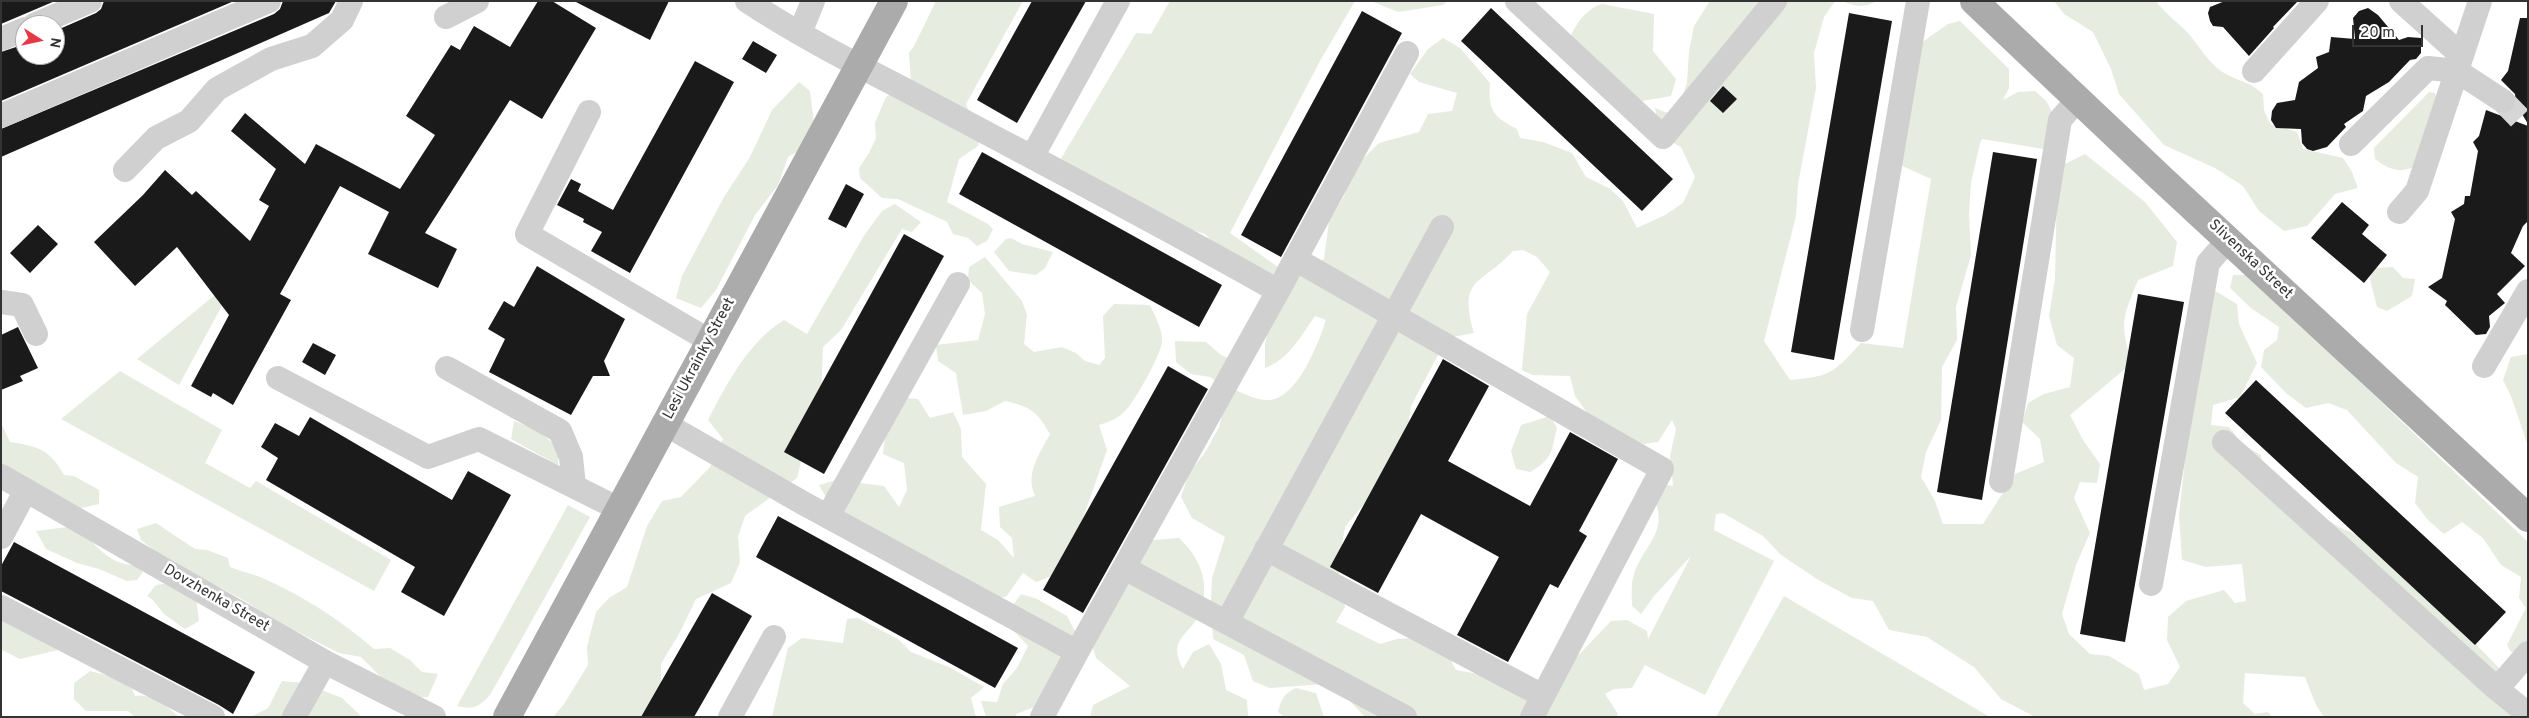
<!DOCTYPE html>
<html>
<head>
<meta charset="utf-8">
<style>
  body { margin:0 }
  #map { position:relative; width:2529px; height:718px; overflow:hidden; background:#fff; font-family:Overpass,sans-serif }
  canvas { display:block }
  .frame { position:absolute; inset:0; border:2px solid #333; pointer-events:none }
  .north { position:absolute; left:15px; top:15px; width:50px; height:50px; box-sizing:border-box; background:#fff; border:1px solid #adadad; border-radius:50%; rotate:100deg; font-size:14px; font-weight:700; line-height:20px; text-align:center; color:#333 }
  .north::after { content:''; display:block; margin:auto; width:18px; height:22px; background:#e63946; clip-path:polygon(50% 0,100% 100%,50% 72%,0 100%) }
  .scale { position:absolute; left:2352px; top:25px; width:71px; height:22px; box-sizing:border-box; border:2px solid #333; border-top:0; padding-left:6px; font-size:15px; line-height:18px; white-space:nowrap; color:#333; -webkit-text-stroke:4px #fff; paint-order:stroke }
</style>
</head>
<body>
<div id="map">
<canvas width="2529" height="718"></canvas>
<div class="frame"></div>
<div class="north">N</div>
<div class="scale">20 m</div>
</div>
<script>
const ctx = document.querySelector('canvas').getContext('2d');
ctx.lineJoin = 'round';
function fillPath(path, color) {
  ctx.fillStyle = color;
  ctx.fill(path, 'evenodd');
}
function trace(path, color, width, dash) {
  ctx.strokeStyle = color;
  ctx.lineWidth = width;
  ctx.lineCap = dash ? 'butt' : 'round';
  ctx.setLineDash(dash || []);
  ctx.stroke(path);
}
function label(font, color, halo, rows, align = 'center') {
  ctx.font = font + ' Overpass,sans-serif';
  ctx.lineWidth = 5;
  ctx.setLineDash([]);
  ctx.textBaseline = 'middle';
  ctx.strokeStyle = halo;
  ctx.fillStyle = color;
  for (const [text, x, y, turn = 0] of rows) {
    ctx.save();
    ctx.translate(x, y);
    ctx.rotate((+turn || 0) * Math.PI / 180);
    ctx.textAlign = isNaN(turn) ? turn : align;
    if (halo) ctx.strokeText(text, 0, 0);
    ctx.fillText(text, 0, 0);
    ctx.restore();
  }
}
fillPath(new Path2D(`
  M936 1H1023L966 104 980 137 978 146 959 159 947 202 988 224 993 229 987 241 977 246 968 238 953 234 947 222 898 199 882 198 860 178 859 168 869 153 876 138 875 123 886 97 911 83 909 53 914 46Z
  M1170 1H1355L1320 61 1230 233 1278 267 1269 279 1221 252 1205 234 1176 225 1059 162 1136 33 1151 34Z
  M1371 1H1447L1443 5 1398 12Z
  M1710 1H1835L1824 17 1814 53 1816 88 1798 184 1796 216 1764 341 1790 380C1832 376 1833 373 1861 343L1903 348 1931 179 1898 164 1921 43 1948 24 1960 21 2009 69V88L2003 100 2018 92 2035 91 2047 102 2059 127 2044 149 1982 139 1980 143 1971 183 1969 214 1971 255 1956 307 1957 340 1942 367 1941 420 1926 452 1921 477 1935 501 1943 524H1983L2015 474 2044 462 2040 439 2022 422 2028 403 2044 394 2070 387 2074 358 2057 345 2049 316 2055 279 2057 188 2063 165 2085 154 2145 202 2177 242 2173 266 2138 280C2123 317 2119 323 2132 363L2070 415 2083 440 2100 464 2097 483 2080 482 2074 498 2090 533 2076 565 2062 614 2069 634 2090 654 2109 656 2139 674 2144 690 2168 684 2180 667 2167 640 2168 617 2186 601 2224 590 2235 603 2246 601 2242 564 2206 567 2182 560 2179 515 2197 351 2214 290 2237 304 2239 324 2257 363 2240 397 2213 405 2211 425 2229 427 2242 444 2261 455 2263 477 2290 485 2301 504 2339 527 2378 544 2500 669 2528 717H2324L2316 705 2305 677 2245 673 2243 703 2255 714 2268 712 2272 717H2035L2001 699 1974 667 1927 637 1889 630 1873 601 1852 598 1820 581 1781 555 1763 536 1723 513 1716 514 1714 530 1774 561 1705 695 1645 665 1632 688 1614 689 1605 694 1618 714 1616 717H1365L1349 700 1325 684 1270 688 1253 681 1244 655 1213 639 1211 601 1212 578 1225 537 1192 518 1181 497 1189 473 1206 451 1219 427 1224 408 1235 390C1246 394 1257 401 1269 400 1298 398 1318 344 1326 320L1315 316C1301 336 1288 360 1265 368V344L1270 322 1301 270 1324 259 1329 221 1344 196 1353 169 1379 143 1419 132 1428 114 1452 111 1457 93 1419 82 1410 74 1428 49 1443 38 1460 48 1490 83C1488 110 1493 117 1517 129L1520 138 1543 142 1572 153 1586 177 1609 188 1623 201 1637 228 1665 215 1683 203 1695 177 1681 147 1663 137 1659 130 1655 108 1668 113 1681 101 1687 83 1689 52 1694 26ZM1523 250 1537 257 1550 272 1527 314 1522 370 1532 375 1570 376 1575 396 1588 414 1621 438 1644 444 1658 442 1672 420 1676 429 1670 456 1673 486 1667 485 1654 498C1670 534 1641 546 1633 578 1631 586 1632 597 1632 606L1641 614 1654 596 1691 556 1648 639 1647 631 1627 620 1611 621 1572 662 1532 684 1456 670 1446 651 1414 638 1397 639 1380 644 1336 622 1345 607 1338 567 1345 527 1404 456 1411 406 1447 338 1474 333C1458 276 1481 286 1513 251Z
  M1843 1H1876C1866 8 1853 7 1843 1Z
  M2054 1H2156C2164 12 2173 19 2183 28 2198 42 2207 64 2226 74 2242 83 2247 80 2263 94L2264 110 2270 124 2297 132 2303 149 2343 158 2351 170 2358 188 2335 194 2307 226 2284 231 2259 211 2243 186 2215 168 2164 145 2119 94 2111 69 2093 32 2064 14Z
  M1602 4 1654 14 1653 51 1676 79 1671 96 1642 101 1627 100 1567 44C1574 28 1583 10 1602 4Z
  M799 82 810 91 814 122 805 147 788 157 778 185 755 215 716 290 701 308 676 298 682 276 724 197 750 157 772 110Z
  M2429 92 2435 93 2437 99 2416 166C2400 174 2388 169 2375 159L2374 148Z
  M895 204 921 222 912 232 902 229 841 330 823 347 821 399 807 438 797 478 745 516 738 537 740 562 731 583 696 599 680 632 661 664V694L650 717H553L564 704 588 665 587 647 596 612 609 598 627 587 647 526 662 501 681 497 710 467 723 439 708 420C726 385 749 341 784 320L807 334 865 234 882 211Z
  M1011 238 1022 244 1053 252 1045 268 1036 275 1009 271 994 252 1006 239Z
  M985 257 1022 301 1027 315 1024 344 1034 352 1062 347 1076 353 1085 361 1099 365 1105 358 1103 316 1114 304 1150 305C1155 316 1163 330 1162 342 1161 354 1135 401 1126 410 1119 418 1109 422 1099 425L1107 450 1072 549 1059 573 1036 582 1023 573 1006 597 965 599 910 571 890 564 883 536 853 544 819 485 836 480 884 486 899 507 907 490 904 463 883 454 885 435 907 398 918 399 930 418 953 412 961 429 962 457 986 484 981 530 998 540 1014 558 1012 538 1000 527 999 507 1035 496C1025 473 1039 455 1050 434 1037 411 1031 407 1005 401L986 411 963 415 956 373 938 361 936 345 978 340 985 314 982 293 968 280 969 267Z
  M2393 267 2403 278 2415 279 2412 296 2387 311 2377 307 2370 279 2373 268Z
  M2233 275H2248L2528 542V651L2511 652 2507 645 2526 608 2519 598 2521 577 2501 565 2483 538 2462 522 2444 534 2428 520 2415 503 2418 477 2396 463 2347 410 2328 403 2306 408 2286 393 2261 367 2264 350 2277 340 2279 327 2251 308 2230 288Z
  M216 294 224 302 179 385 137 359Z
  M1175 341 1206 342 1221 355 1245 365 1229 390 1210 377 1191 374 1176 362Z
  M2528 354V446L2511 396 2503 380 2511 357Z
  M120 371 222 430 205 463 250 488 256 481 391 560 374 591 61 419Z
  M1550 416 1557 428C1551 452 1553 459 1530 472L1516 469 1511 451 1521 425Z
  M514 421C534 429 562 439 558 465L511 439Z
  M1 423 10 442C37 446 50 449 64 475L74 476 99 490V504L76 509 1 471Z
  M568 505 590 517 490 695C479 707 473 710 457 706Z
  M156 523 195 549 207 550 228 558 230 567C242 572 255 574 267 580 305 597 343 622 374 649L390 648 410 660 422 672 438 674 428 697H421L386 682 361 657 339 653 270 618 247 602 219 587 201 580 155 551 141 540 137 529Z
  M75 526C95 542 108 566 136 565L143 572 137 580 127 581 99 569 77 563 46 549 36 531Z
  M1179 538C1197 555 1208 576 1203 601 1202 605 1202 612 1199 616 1186 637 1168 640 1183 669L1193 652 1209 644 1221 664 1226 690 1247 700 1248 716 1090 717 1093 705 1130 686 1096 658 1091 642 1135 559 1153 540Z
  M170 583 195 589 199 621 185 629 164 614 153 600 147 596 156 585Z
  M1021 594 1037 599 1067 616 1079 639 1040 705 1016 714V717H986L981 701 997 702 1003 684 1017 668 1028 646 1008 625 1011 608Z
  M1784 596 1990 717H1716Z
  M1 603 56 632 58 650 20 659 2 650Z
  M858 618 898 639 911 652 951 668 984 687 971 698 976 717H772L788 648 802 638 843 643 847 619Z
  M90 671 129 681 135 696C155 694 165 705 179 717H135L128 711H86L74 699V683Z
  M282 681 304 683 342 698 362 717H251L268 708Z
  M1296 688 1316 693 1324 717H1284L1278 712C1281 700 1284 693 1296 688Z`), '#e6ecdf');
fillPath(new Path2D(`
  M1 1H55L1 24Z
  M104 1H234L1 101V52L25 44V55H55V31L96 13 101 9Z
  M283 1H336L329 13 1 157V129L274 14 280 9Z
  M538 1H552L596 28 542 119 510 100 425 233 457 249 438 288 368 254 389 212 340 186 280 294 291 300 233 405 213 393 211 397 191 386 229 315 177 247 135 286 94 242 143 195 165 170 192 195 196 191 250 241 269 206 259 200 276 169 231 131 245 113 305 164 316 144 400 189 435 135 406 116 451 45 460 50 474 26 510 47Z
  M574 1H669L650 40Z
  M1032 1H1086L1017 123 977 100Z
  M2225 1H2298L2273 27 2274 28 2249 56 2223 27 2213 26 2210 21 2208 13 2210 7Z
  M1491 8 1673 179 1642 211 1461 41Z
  M2368 8 2378 15 2399 40 2408 37 2421 38V53L2416 59 2410 60 2389 82 2366 96 2363 111 2344 124 2346 127 2327 147 2313 151 2307 149 2302 143 2301 129 2276 128 2271 120 2272 111 2277 103 2295 100 2299 82 2318 68 2316 57 2329 52 2331 37 2355 39 2353 18 2359 11Z
  M1362 11 1402 33 1281 257 1241 235Z
  M1849 13 1892 21 1834 360 1791 352Z
  M2520 18H2528V124L2516 104 2515 94 2501 80 2508 71Z
  M753 41 777 55 766 73 742 59Z
  M695 61 734 82 630 273 591 251 602 232 583 222 584 219 557 205 571 179 581 184 578 191 613 210Z
  M1723 86 1737 99 1723 113 1710 101Z
  M2486 110 2528 126V221L2523 226 2511 253 2525 266 2497 294 2505 303 2489 316 2490 327 2486 334 2476 335 2445 305 2447 301 2428 287 2442 278 2455 219 2451 212 2464 204 2465 196H2470L2478 151 2473 142 2479 136Z
  M982 152 1222 285 1199 327 959 194Z
  M1993 152 2037 159 1982 500 1937 492Z
  M846 184 864 194 846 228 828 219Z
  M2342 202 2369 225 2362 234 2387 255 2364 283 2311 238Z
  M38 225 58 244 30 273 10 253Z
  M904 234 944 256 824 474 784 452Z
  M537 266 625 319 604 361 610 376H593L571 415 489 372 505 339 488 329 504 301 514 307Z
  M2138 294 2184 302 2125 642 2080 634Z
  M18 327 38 368 20 376 23 381 1 390V335Z
  M313 343 336 355 325 375 302 362Z
  M1443 359 1489 386 1448 461 1530 506 1570 432 1618 459 1579 531 1587 536 1558 588 1550 584 1508 662 1457 635 1499 557 1421 514 1378 593 1330 567Z
  M1168 366 1208 389 1083 613 1043 590Z
  M2256 380 2506 612 2475 645 2225 413Z
  M310 417 452 500 468 471 511 495 444 616 401 592 415 567 266 480 278 458 261 447 275 423 299 436Z
  M778 516 1018 648 995 688 756 557Z
  M14 542 255 672 233 714 219 705 1 591V566Z
  M712 593 752 616 694 717H641Z`), '#1a1a1a');
trace(new Path2D(`
  M2503 101 2528 127`), '#d6d6d6', 24, [24, 12]);
trace(new Path2D(`
  M747 1C806 40 870 71 932 104 1048 166 1164 226 1278 291L1407 53
  M1517 1 1663 137 1775 1
  M2401 1 2462 56
  M446 17 477 1
  M34 25 90 1
  M800 33 813 1
  M1 39 25 29
  M2254 71 2317 1
  M589 112 527 234 710 341
  M1 116 269 1
  M2351 144 2428 68 2457 71 2503 101
  M1032 157 1118 1
  M125 170 156 138 189 121 217 89 271 59 312 46 342 20 351 1
  M2399 212 2417 191 2480 1
  M1295 259 1662 469 1532 717
  M1 302 22 305 36 334
  M1862 330 1918 1
  M2484 366 2528 291
  M447 368 560 431 571 457 574 486
  M278 378 428 457 479 439 619 509
  M665 424 803 503 1077 652 1278 291
  M2224 442 2497 689
  M1 476 325 662 434 717
  M2001 481 2060 120 2078 99
  M828 516 958 284
  M1 537 26 490
  M1266 549 1543 696
  M1124 568 1405 717
  M2151 584 2208 263 2228 240
  M1 607 213 717
  M1227 622 1442 227
  M2528 653 2497 689 2528 714
  M294 717 325 662
  M730 717 774 637
  M1042 717 1077 652`), '#d0d0d0', 24);
trace(new Path2D(`
  M1974 1 2163 180 2528 518
  M507 717 894 1`), '#ababab', 28);
label('15px', '#333', '#fff', [
  ["Slivenska Street",2250,260,43],
  ["Lesi Ukrainky Street",700,359,-62],
  ["Dovzhenka Street",216,599,30]
]);
</script>
</body>
</html>
